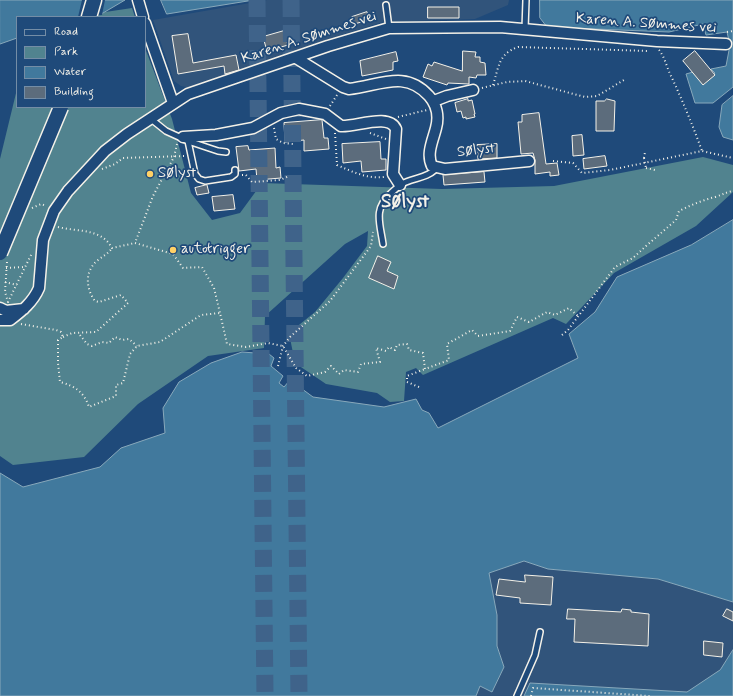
<!DOCTYPE html>
<html>
<head>
<meta charset="utf-8">
<style>
  body { margin:0 }
  #map { position:relative; width:733px; height:696px; overflow:hidden; background:#1f4a7a; font-family:Mynerve,sans-serif }
  canvas { display:block }
  .legend { position:absolute; left:16px; top:16px; width:130px; height:92px; box-sizing:border-box; background:#1f4a7a; border:1px solid #748da6; margin:0; padding:5px 7px; list-style:none; font-size:12px; color:#f4f1e8 }
  .legend li { display:flex; align-items:center; gap:8px; height:20px }
  .legend b { width:20px; border:1px solid #748da6 }
</style>
</head>
<body>
<div id="map">
<canvas width="733" height="696"></canvas>
<ul class="legend">
<li><b style="height:5px;background:#1f4a7a"></b>Road</li>
<li><b style="height:11px;background:#51838f"></b>Park</li>
<li><b style="height:11px;background:#41799d"></b>Water</li>
<li><b style="height:11px;background:#5c6c7c"></b>Building</li>
</ul>
</div>
<script>
const ctx = document.querySelector('canvas').getContext('2d');
ctx.lineJoin = 'round';
function fillPath(path, color) {
  ctx.fillStyle = color;
  ctx.fill(path, 'evenodd');
}
function trace(path, color, width, dash) {
  ctx.strokeStyle = color;
  ctx.lineWidth = width;
  ctx.lineCap = dash ? 'butt' : 'round';
  ctx.setLineDash(dash || []);
  ctx.stroke(path);
}
function label(font, color, halo, rows, align = 'center') {
  ctx.font = font + ' Mynerve,sans-serif';
  ctx.lineWidth = 3.5;
  ctx.setLineDash([]);
  ctx.textBaseline = 'middle';
  ctx.strokeStyle = halo;
  ctx.fillStyle = color;
  for (const [text, x, y, turn = 0] of rows) {
    ctx.save();
    ctx.translate(x, y);
    ctx.rotate((+turn || 0) * Math.PI / 180);
    ctx.textAlign = isNaN(turn) ? turn : align;
    if (halo) ctx.strokeText(text, 0, 0);
    ctx.fillText(text, 0, 0);
    ctx.restore();
  }
}
fillPath(new Path2D(`
  M267 0H509L508 5 475 19 383 22 325 40 212 82 190 88 181 86 174 81 153 20Z
  M524 561 549 569 658 579 733 602V650L720 670 687 692 530 683 524 696H476L480 686 492 692 504 667 497 646V615L489 573Z`), '#31547b');
fillPath(new Path2D(`
  M132 8 135 17H72Z
  M145 48 172 119 191 193 212 220 240 213 262 183 442 189 554 186 703 157 733 165V192L696 226 614 273 566 324 553 318 423 375 416 368 406 372 404 401 390 402 377 393 326 384 295 363 289 333 315 312 343 278 367 246 368 231 345 244 265 316 264 348 208 356 138 404 84 457 13 465 0 456V159L17 89V107H145Z`), '#51838f');
const water = new Path2D(`
  M0 0H125L103 13 90 17H17V38L0 44Z
  M161 0H254L167 14Z
  M540 0H733V87L713 103H695L686 74 693 72 703 83 715 73 711 69 726 66 730 45 727 32 706 35 703 24 669 32 547 27 540 18Z
  M733 96V140L723 137 719 127 722 105Z
  M733 220V602L658 579 548 569 524 561 489 573 497 615V646L504 667 492 692 480 686 476 696H0V473L23 487 100 467 121 448 165 433 163 408 179 382 211 363 242 352 269 354 274 358 271 366 283 376 279 383 284 387 290 380 313 397 384 407 416 399 422 410 429 413 438 428 578 358 569 334 595 312 617 277 691 245Z
  M733 650V696H524L530 683 687 692 720 670Z`);
fillPath(water, '#41799d');
trace(water, '#89a9bb', 1);
fillPath(new Path2D(`
  M82 0H105L102 15 78 17Z`), '#1f4a7a');
const building = new Path2D(`
  M428 7H459V18H428Z
  M367 12 369 20 354 24 352 17Z
  M284 31 288 45 267 51 263 37Z
  M188 34 193 63 236 55 239 70 225 74 224 66 178 74 172 36Z
  M463 51 476 52 475 57H480V62L485 63 486 75H477L476 78 469 77V84L448 83 447 85 423 77 428 64 432 66 434 62 462 71Z
  M695 51 715 75 703 85 683 61Z
  M396 52 398 61 393 62V70L362 76 360 61Z
  M468 99V101L472 100 475 114H474L475 117 466 119V117L463 118 461 111 457 112 455 103Z
  M607 99 615 101 614 131H596V101H604Z
  M539 113 546 164 557 163 559 175 550 176V172L535 174V160L533 153 521 154 518 122H522V115Z
  M322 120 324 138H328L329 149 304 151V140L285 142 284 123Z
  M582 135 584 155 573 156 572 136Z
  M380 142 381 159H386V170L362 172 361 161 343 163 342 144Z
  M497 144V158L478 159 477 145Z
  M248 146 249 150 275 148 276 168 280 167 281 178 257 180 256 169 239 171 236 147Z
  M605 156 607 166 584 169 583 159Z
  M484 172 485 182 444 185 443 175Z
  M207 185 209 193 197 195 195 188Z
  M233 195 235 209 214 211 212 197Z
  M378 256 391 262 387 271 398 276 394 289 369 278Z
  M525 575 553 577 551 605 520 603V598L496 595 499 579 525 582Z
  M568 609 621 612 622 609 631 610V612L649 614 648 646 574 642 575 619H567Z
  M727 609 733 612V621L723 616Z
  M704 641 723 643 722 657 704 655Z`);
fillPath(building, '#5c6c7c');
trace(building, '#f4f1e8', 1);
trace(new Path2D(`
  M257 0 265 696
  M291 0 299 696`), '#3f638a', 17, [17, 8]);
const service = new Path2D(`
  M386 5 389 28
  M525 29 526 0
  M151 119 166 131 188 141 195 174 199 179 205 181 231 177 235 174V170
  M188 141 218 151 226 152
  M383 244C380 223 373 209 391 193 396 189 400 184 406 182 418 177 426 178 436 169
  M517 696 535 655 540 632`);
const minor = new Path2D(`
  M138 0 143 17
  M145 23 173 103
  M296 58 343 87 349 89C379 86 405 69 429 96 437 105 439 117 436 128 433 140 426 154 432 166L445 169 529 161
  M434 101 447 96 473 90
  M183 137 216 135 253 128 281 113 299 109 325 114 341 126C356 127 389 113 396 129L393 174 400 185
  M0 308 6 311 24 309
  M0 320H10C22 311 33 302 39 288L43 240 54 211 68 191 105 151 127 134 188 94 328 46 389 28 500 27 657 41 726 44`);
const secondary = new Path2D(`
  M89 17 94 0`);
trace(service, '#f4f1e8', 8);
trace(minor, '#f4f1e8', 13);
trace(secondary, '#f4f1e8', 17);
trace(new Path2D(`
  M727 32 733 31
  M659 50C665 57 667 69 672 78 683 102 693 126 702 151
  M493 85C499 67 498 54 518 47L648 51
  M482 88 507 82 525 81 585 97 597 96 624 80
  M330 106 337 95
  M398 117 427 110
  M274 128 276 139 283 143 293 144
  M335 133 337 165C353 172 367 179 384 177
  M370 133 386 139
  M177 144 174 157 153 196 135 243 173 254 183 268 202 267 214 288 220 313
  M644 158 645 152
  M553 161 573 163 582 173 610 170 702 151 733 158
  M646 168 655 170
  M102 169 115 164 123 158 184 156
  M242 175H246L252 182 280 180 289 176
  M32 208 41 204 46 206
  M58 227C78 232 101 228 112 248L135 243
  M7 262 5 292 8 302 32 253
  M6 268 25 267
  M5 282 17 285
  M21 324 56 330 61 332 63 337 58 340V363L60 382C75 386 84 392 89 407L116 396V385L123 383 130 354 137 346 160 342 201 315 220 313 227 344 246 347 268 343 283 346 296 368 307 376 325 372 331 366 339 374 344 370 358 372 361 364 380 362 376 348 386 351 389 347 395 350 397 345 407 344 409 350 423 353 425 369 449 360 447 344 472 330 478 336 510 331 517 317 529 322 547 312 555 315 569 308 579 317
  M80 335 87 344 92 346 102 342 109 343 115 337 122 340 129 339 137 346
  M562 335 568 330 615 267 633 258 646 246 676 220 679 211C691 205 703 200 715 197 722 195 726 192 733 191
  M63 337 72 333 96 332 128 303 121 295 99 302 95 301C86 289 84 271 98 260 103 256 108 254 112 248
  M278 366 283 346 290 337 330 301 371 246 373 232
  M419 387 407 382V376L425 369
  M531 696 533 688 650 696`), '#f4f1e8', 2, [1, 3]);
trace(service, '#1f4a7a', 5);
trace(minor, '#1f4a7a', 10);
trace(secondary, '#1f4a7a', 14);
const secondaryBridge = new Path2D(`
  M0 253 61 107`);
trace(secondaryBridge, '#f4f1e8', 17, []);
trace(new Path2D(`
  M644 158 646 168`), '#f4f1e8', 2, [1, 3]);
trace(secondaryBridge, '#1f4a7a', 14);
for (const [x, y, r, color] of [
  [150,174,4,"#ffd166"],
  [173,250,4,"#ffd166"]
]) {
  const dot = new Path2D();
  dot.arc(x, y, r, 0, 2 * Math.PI);
  ctx.fillStyle = color;
  ctx.fill(dot);
  trace(dot, '#1f4a7a', 1.5);
}
label('15px', '#f4f1e8', '#1f4a7a', [
  ["Karen A. Sømmes vei",646,24,4],
  ["Karen A. Sømmes vei",309,38,-18],
  ["Sølyst",476,151,-6]
]);
label('15px', '#f4f1e8', '#1f4a7a', [
  ["Sølyst",158,174],
  ["autotrigger",181,250]
], 'left');
label('bold 19px', '#f4f1e8', '#1f4a7a', [
  ["Sølyst",405,203]
]);
</script>
</body>
</html>
